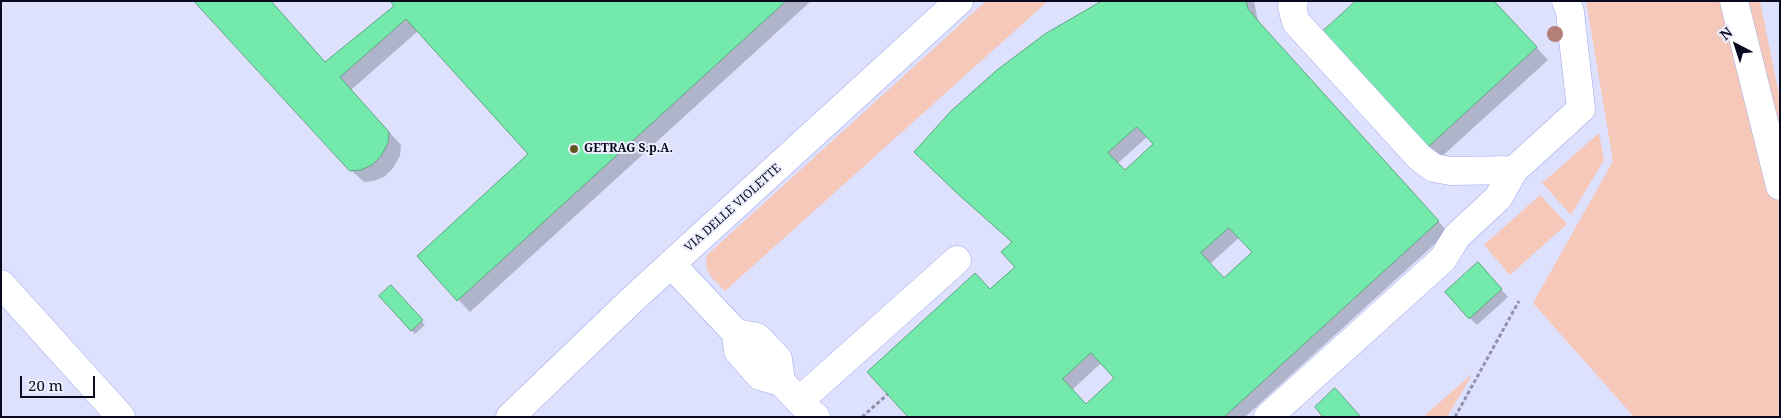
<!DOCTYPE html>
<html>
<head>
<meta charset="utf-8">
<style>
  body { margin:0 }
  #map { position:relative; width:1781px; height:418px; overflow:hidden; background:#dde1fd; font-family:"Noto Serif",serif }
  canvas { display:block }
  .frame { position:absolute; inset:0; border:2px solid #090920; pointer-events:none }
  .north { position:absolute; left:1711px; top:20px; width:50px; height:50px; -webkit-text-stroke:4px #edeffd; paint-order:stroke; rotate:320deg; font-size:14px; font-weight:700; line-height:20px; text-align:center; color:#090920 }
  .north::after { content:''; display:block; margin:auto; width:18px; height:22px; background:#090920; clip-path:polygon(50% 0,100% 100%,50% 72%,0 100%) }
  .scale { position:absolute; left:20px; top:376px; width:75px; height:22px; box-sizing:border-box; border:2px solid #090920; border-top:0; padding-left:6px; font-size:15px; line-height:18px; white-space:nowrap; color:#090920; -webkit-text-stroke:4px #edeffd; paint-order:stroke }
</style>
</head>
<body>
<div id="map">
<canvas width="1781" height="418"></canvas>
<div class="frame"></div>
<div class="north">N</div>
<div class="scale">20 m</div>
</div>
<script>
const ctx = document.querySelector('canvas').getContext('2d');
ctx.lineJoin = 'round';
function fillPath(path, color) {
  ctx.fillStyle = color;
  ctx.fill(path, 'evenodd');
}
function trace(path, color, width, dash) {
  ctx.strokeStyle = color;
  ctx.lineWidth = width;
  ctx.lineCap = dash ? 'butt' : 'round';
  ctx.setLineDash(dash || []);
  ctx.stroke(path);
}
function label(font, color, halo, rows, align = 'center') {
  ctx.font = font + ' "Noto Serif",serif';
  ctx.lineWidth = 4;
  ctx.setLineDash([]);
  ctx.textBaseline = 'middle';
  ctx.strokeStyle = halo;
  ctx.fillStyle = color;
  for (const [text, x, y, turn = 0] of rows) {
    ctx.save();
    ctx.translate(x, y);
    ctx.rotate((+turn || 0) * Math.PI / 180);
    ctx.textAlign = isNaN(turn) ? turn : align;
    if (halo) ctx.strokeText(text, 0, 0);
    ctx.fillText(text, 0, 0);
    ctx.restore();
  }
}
fillPath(new Path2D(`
  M986 1H1048L725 291C714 279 703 274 707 255Z
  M1586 1H1760L1780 100V417H1634L1533 303 1613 161Z
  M1599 133 1604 160 1571 215 1542 183Z
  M1540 195 1567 224 1510 275 1484 245Z
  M1473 373 1447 417H1423Z`), '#f6c8ba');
fillPath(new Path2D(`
  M392 1H811L470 312 418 256 530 154 418 31 351 90 401 145 400 156 393 168 384 177 373 181 364 182 351 170 326 63 396 6Z
  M1105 1H1254L1258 21 1448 232 1245 417H910L1017 267 1013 243 926 162ZM1147 137 1154 144 1125 171 1117 164ZM1240 237 1254 252 1224 279 1210 264ZM1101 363 1116 378 1086 405 1072 390Z
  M1494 1 1548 60 1440 158 1429 146Z
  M1485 271 1508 297 1477 325 1470 318Z
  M391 287 425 325 415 334 380 296Z`), '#0003');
const building = new Path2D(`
  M194 1H271L325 62 394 6 390 1H786L457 301 417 256 528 154 406 19 340 77 389 132 388 143 381 156 372 165 361 170 350 171Z
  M1102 1H1246L1248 9 1259 22 1439 221 1224 417H908L867 372 975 273 990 289 1015 267 1001 252 1012 242 959 195 914 152 951 111 997 70 1045 34ZM1137 127 1153 144 1125 170 1108 153ZM1229 228 1252 252 1224 278 1201 253ZM1091 353 1114 378 1086 404 1063 379Z
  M1356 1H1494L1537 47 1428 147 1322 32Z
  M1478 262 1502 289 1469 319 1445 292Z
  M391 285 423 320 411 331 379 296Z
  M1335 388 1361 417H1323L1315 407Z`);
fillPath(building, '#74e9ac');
trace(building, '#5da57d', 1);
const minor = new Path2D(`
  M1294 1 1292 7 1296 22 1420 158 1434 168 1451 171 1514 170
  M1734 1 1780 186
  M671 264 736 333 757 337 778 359 781 382
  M1 284 121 417
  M736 333 738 351 760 376 781 382 812 414 816 417
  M799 401 957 260
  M510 417 634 298 959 1
  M1268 417 1443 259 1457 236 1498 198 1514 170 1581 109 1570 12 1566 1`);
trace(minor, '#a0a8e9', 29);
trace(new Path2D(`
  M862 417 888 394
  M1455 417 1519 301`), '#8f91ab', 3, [4, 2.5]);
trace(minor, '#fff', 28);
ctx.fillStyle = '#b28079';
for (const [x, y] of [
  [1555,34]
]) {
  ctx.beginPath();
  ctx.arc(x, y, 8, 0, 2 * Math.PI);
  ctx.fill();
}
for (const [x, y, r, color] of [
  [574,149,5,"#605623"]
]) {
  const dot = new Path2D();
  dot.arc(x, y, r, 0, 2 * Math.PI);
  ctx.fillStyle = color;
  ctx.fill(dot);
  trace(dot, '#edeffd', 2);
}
label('bold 12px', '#090920', '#edeffd', [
  ["GETRAG S.p.A.",584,149]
], 'left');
label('12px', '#090920', '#edeffd', [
  ["VIA DELLE VIOLETTE",733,208,-42]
]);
</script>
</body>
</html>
